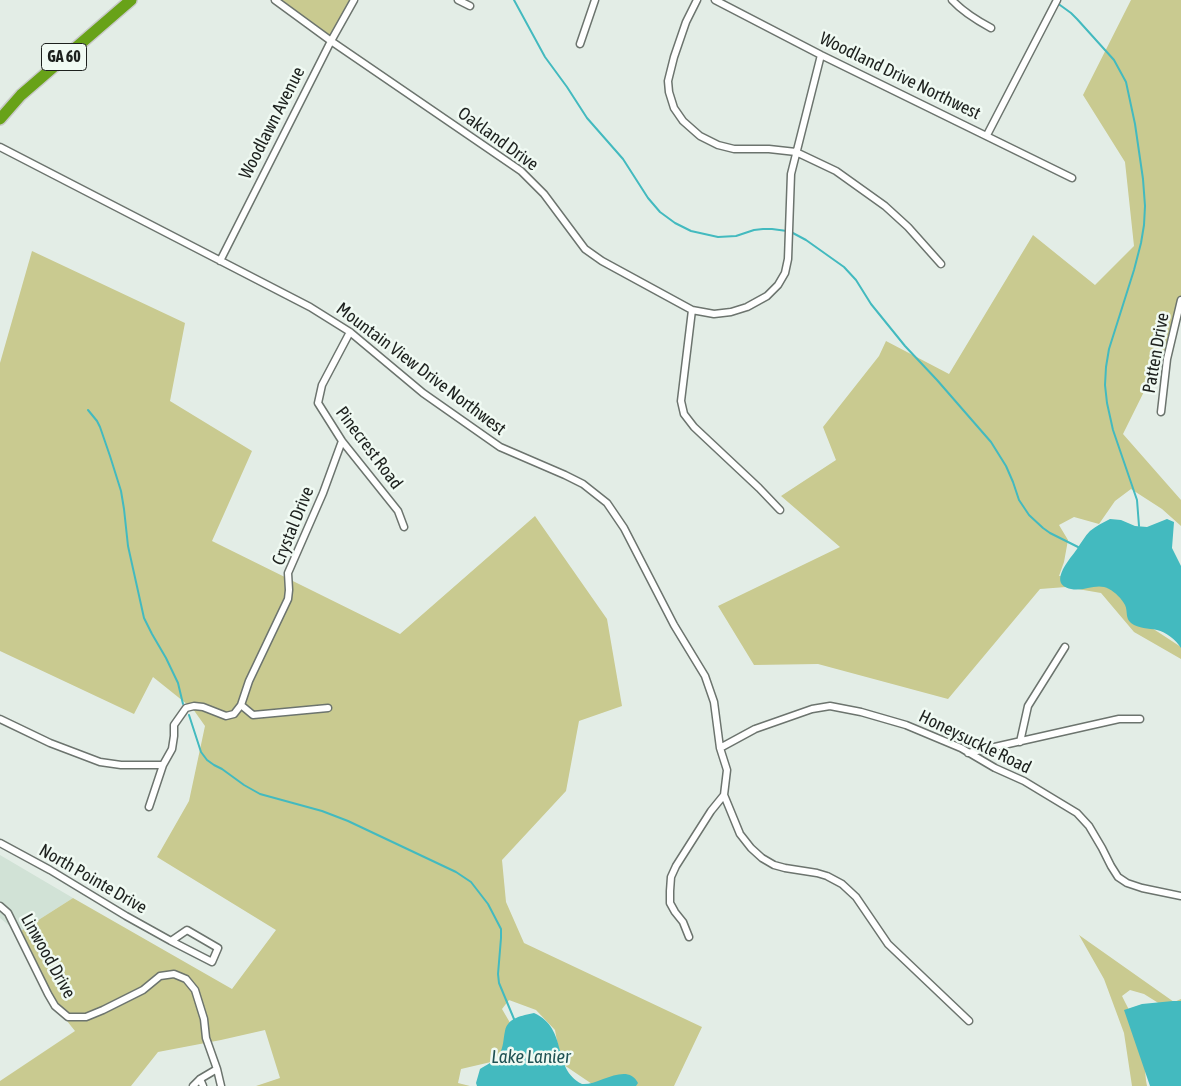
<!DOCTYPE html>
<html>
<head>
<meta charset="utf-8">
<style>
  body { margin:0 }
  canvas { display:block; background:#e3ede6 }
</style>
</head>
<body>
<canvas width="1181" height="1086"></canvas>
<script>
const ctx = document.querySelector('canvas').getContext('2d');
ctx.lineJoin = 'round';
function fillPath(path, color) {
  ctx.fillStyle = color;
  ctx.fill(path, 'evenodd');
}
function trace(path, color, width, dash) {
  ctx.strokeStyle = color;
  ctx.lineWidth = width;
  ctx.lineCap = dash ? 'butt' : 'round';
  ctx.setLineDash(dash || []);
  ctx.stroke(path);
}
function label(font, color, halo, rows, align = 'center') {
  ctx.font = font + ' "Asap Condensed",sans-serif';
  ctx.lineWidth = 5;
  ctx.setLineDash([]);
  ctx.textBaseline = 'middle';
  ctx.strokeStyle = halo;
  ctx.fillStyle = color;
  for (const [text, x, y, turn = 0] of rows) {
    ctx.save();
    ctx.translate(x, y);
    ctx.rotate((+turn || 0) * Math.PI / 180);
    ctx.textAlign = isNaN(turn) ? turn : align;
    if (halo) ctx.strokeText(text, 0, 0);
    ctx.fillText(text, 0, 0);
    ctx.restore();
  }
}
fillPath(new Path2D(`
  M0 855 73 898 18 933 0 918Z`), '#d1e2d6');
fillPath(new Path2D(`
  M275 0H356L328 39Z
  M1131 0H1181V317L1123 434 1181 500V526L1162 509 1131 489 1115 501 1099 524 1074 517 1059 525 1068 540 1064 562 1059 576 1092 578 1127 596 1132 615 1181 647V659L1134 632 1101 593 1066 587 1040 589 948 699 818 664 754 665 718 606 840 547 781 496 836 460 823 427 879 356 886 341 949 374 1033 235 1095 285 1134 246 1125 162 1083 95Z
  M32 251 185 323 170 401 252 451 212 541 400 634 535 516 607 619 622 706 579 721 566 791 502 860 506 902 524 943 702 1027 674 1086H595L561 1063 555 1030 536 1010 509 1000 502 1009 516 1033 512 1054 491 1062 461 1069 458 1083 470 1086H256L280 1078 265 1030 221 1040 158 1052 131 1086H0V1081L75 1031 55 1006 18 933 73 898 232 989 276 930 157 857 189 801 205 726 193 709 153 677 134 714 0 651V363Z
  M1079 935 1174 1002 1181 999V1009H1168L1144 994 1130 990 1122 996C1129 1010 1139 1028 1143 1043 1146 1057 1144 1072 1147 1086H1132L1124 1033 1104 979Z`), '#c9ca90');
fillPath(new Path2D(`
  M1110 519 1121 520 1135 526 1147 527 1167 519 1174 522 1172 548 1181 566V648C1176 640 1166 632 1157 630 1148 628 1139 629 1131 623 1125 618 1128 611 1125 605 1122 599 1115 592 1109 589 1097 582 1084 592 1071 589 1047 584 1070 559 1077 549 1081 543 1085 536 1090 531 1096 526 1104 522 1110 519Z
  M1173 1001H1181V1086H1150L1124 1010 1142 1004Z
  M534 1013C569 1029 551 1068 582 1084 598 1086 627 1061 638 1083L636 1086H477L476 1083 480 1069C486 1065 495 1061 499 1055 504 1046 503 1040 505 1031 508 1017 522 1016 534 1013Z`), '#43babf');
trace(new Path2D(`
  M514 0 545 57 567 87 587 118 623 159 648 198 660 212 675 223 691 231 718 237 736 236 754 230 763 229H772L787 231
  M1053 0 1071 13 1077 19 1114 60 1126 82 1135 124 1143 179 1145 206 1144 225 1141 243 1134 270 1109 349 1106 367 1105 385 1107 403 1113 430 1137 500 1139 526
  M791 232 806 240 844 267 856 280 871 304 905 346 937 380 991 442 1006 466 1013 482 1019 500 1029 515 1043 528 1050 533 1078 547
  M88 410 97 421 100 427 110 456 121 491 124 509 128 546 144 618 152 634 166 658 178 683 183 704
  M189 715 201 752 207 760 214 765 222 769 244 785 260 794 322 811 348 821 456 872 471 882 488 904 501 929V938L498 974 499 983 514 1019`), '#43babf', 2);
const street = new Path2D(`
  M275 0 331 41 521 171 544 194 585 249 602 261 692 310 714 314 731 312 747 307 767 296 778 285 785 273 788 259 791 174 821 55
  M458 0 470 6
  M697 0 686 22 674 57 668 81 669 92 674 108 683 121 700 136 718 145 734 149H769L796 152 836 171 885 206 908 227 941 264
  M715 0 821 55 1072 178
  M952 0C963 12 978 21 991 28
  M580 44 595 0
  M987 135 1057 0
  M0 147 310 307 350 332 423 393 500 447 565 475 583 484 607 503 624 528 674 625 705 676 714 702 720 748 727 770 724 795 711 811 676 866 671 877 670 891V903L675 912 683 922 689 937
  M220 261 331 41 354 0
  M692 310 681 401 684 414 694 427 759 488 780 510
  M350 332 322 385 318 403 342 441 398 511 404 527
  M1161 412 1167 359 1181 300
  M241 705 253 715 328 708
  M0 719 50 743 100 762 121 765H163
  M1020 742 1028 706 1065 647
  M720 748 755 729 812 709 830 706 861 712 906 725 961 748 995 768 1024 781 1077 813 1089 826 1102 848 1111 866 1118 877 1127 883 1142 888 1181 896
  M968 753 1119 719H1140
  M724 795 740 834 751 848 762 858 774 865 785 868 817 873 827 876 842 884 856 897 888 944 969 1021
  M149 807 163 765 172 749 174 736V725L186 708 194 706 203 707 226 716 234 714 241 705 249 681 288 599 289 590 288 573 323 493 342 441
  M0 843 50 870 126 916 171 941 212 962 218 948 187 930 171 941
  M0 906 8 913 48 994 55 1006 68 1017H86L103 1010 143 990 160 976 174 974 186 979 195 990 204 1019 206 1038 217 1069 221 1086
  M200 1079 203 1086
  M193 1086 200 1079 217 1069`);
const highway = new Path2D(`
  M0 119 21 95 131 0`);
trace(street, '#6c746e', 9);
trace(highway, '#c9cac9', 14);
trace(street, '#fff', 6);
trace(highway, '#68a218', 11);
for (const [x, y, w] of [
  [64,57,45]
]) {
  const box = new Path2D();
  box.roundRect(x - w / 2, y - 13.5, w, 27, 4);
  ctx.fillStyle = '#f0faf3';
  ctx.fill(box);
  trace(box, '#1d211e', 1);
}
label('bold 16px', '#1d211e', null, [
  ["GA 60",64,57]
]);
label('18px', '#1d211e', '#f0faf3', [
  ["Woodland Drive Northwest",900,76,26],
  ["Woodlawn Avenue",272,123,-63],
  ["Oakland Drive",498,139,36],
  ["Patten Drive",1156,353,-80],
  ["Mountain View Drive Northwest",421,369,37],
  ["Pinecrest Road",369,448,53],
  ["Crystal Drive",293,526,-68],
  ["Honeysuckle Road",975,742,26],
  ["North Pointe Drive",93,879,30],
  ["Linwood Drive",48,956,61]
]);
label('italic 19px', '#205254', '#f0faf3', [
  ["Lake Lanier",531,1057]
]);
</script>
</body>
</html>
